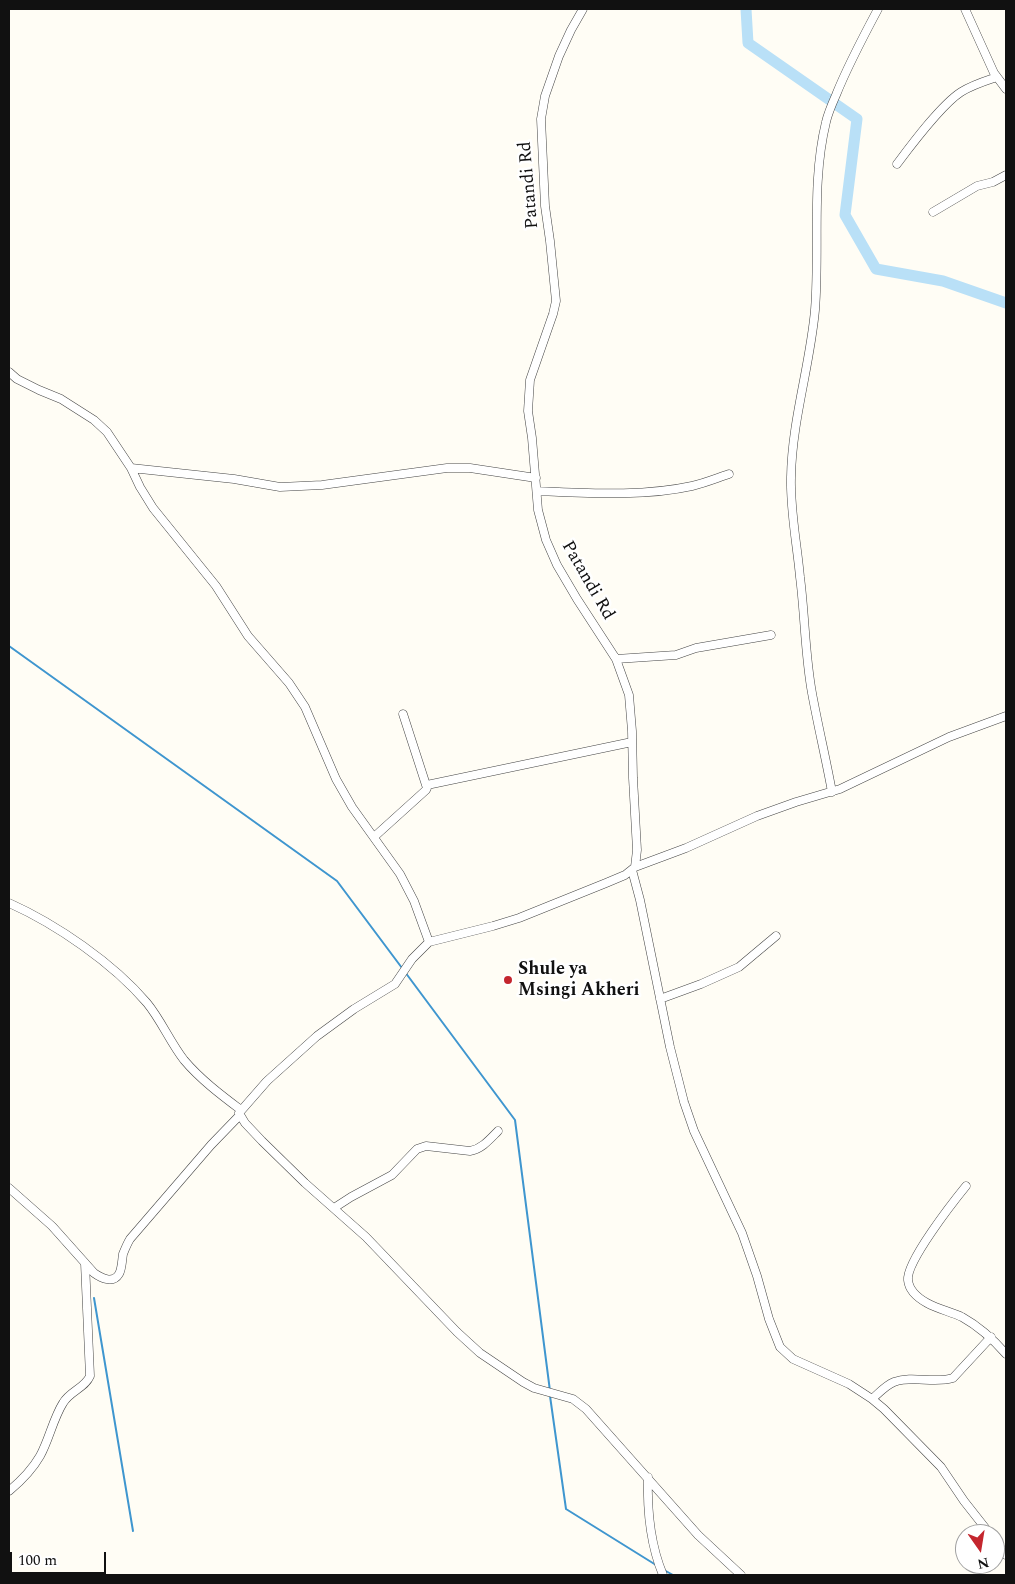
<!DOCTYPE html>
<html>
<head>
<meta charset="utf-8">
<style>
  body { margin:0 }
  #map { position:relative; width:1015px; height:1584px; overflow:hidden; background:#fffdf5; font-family:Spectral,serif }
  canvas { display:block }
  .frame { position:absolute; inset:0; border:10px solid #111; pointer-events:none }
  .north { position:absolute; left:955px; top:1524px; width:50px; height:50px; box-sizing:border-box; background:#fff; border:1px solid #a0a0a0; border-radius:50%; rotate:167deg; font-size:14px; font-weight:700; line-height:20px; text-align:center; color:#111 }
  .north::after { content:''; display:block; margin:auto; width:18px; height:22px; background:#c4262e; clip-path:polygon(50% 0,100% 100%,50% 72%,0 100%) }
  .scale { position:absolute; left:10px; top:1552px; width:96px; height:22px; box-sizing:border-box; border:2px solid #111; border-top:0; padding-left:6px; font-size:15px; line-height:18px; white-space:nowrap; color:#111; -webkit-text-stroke:4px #fff; paint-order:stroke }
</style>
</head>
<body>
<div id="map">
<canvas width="1015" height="1584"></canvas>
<div class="frame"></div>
<div class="north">N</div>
<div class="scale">100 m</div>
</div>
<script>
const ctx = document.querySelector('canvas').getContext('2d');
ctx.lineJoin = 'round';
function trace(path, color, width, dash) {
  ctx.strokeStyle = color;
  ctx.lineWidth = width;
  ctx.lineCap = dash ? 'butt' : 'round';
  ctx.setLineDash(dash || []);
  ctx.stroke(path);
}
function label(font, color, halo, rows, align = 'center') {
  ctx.font = font + ' Spectral,serif';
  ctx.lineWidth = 5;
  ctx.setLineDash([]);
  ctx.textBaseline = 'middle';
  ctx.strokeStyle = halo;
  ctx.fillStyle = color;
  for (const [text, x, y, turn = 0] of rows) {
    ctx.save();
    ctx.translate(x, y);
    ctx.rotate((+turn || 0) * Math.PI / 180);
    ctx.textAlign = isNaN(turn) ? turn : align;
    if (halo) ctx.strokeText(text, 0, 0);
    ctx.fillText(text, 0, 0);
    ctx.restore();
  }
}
trace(new Path2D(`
  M9 646 337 881 402 968
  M405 972 515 1120 550 1391
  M94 1298 133 1531
  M550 1396 566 1509 656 1565
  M664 1570 673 1575`), '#3f96cf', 2);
trace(new Path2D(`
  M746 9 748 43 857 119 845 215 876 269 943 281 1006 303`), '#b9e0f7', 11);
const minor = new Path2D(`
  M583 9 571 30 559 56 545 96 541 119 545 206 550 241 556 301 553 314 530 380 528 411 532 438 538 510 546 540 557 565 577 599 616 659 629 695 632 731 633 778 637 850 635 867 625 875 606 883 519 918 493 926 429 942 412 959 395 984 354 1009 317 1036 267 1081 239 1113 245 1123 262 1141 305 1183 366 1237 457 1332 480 1353 523 1382 534 1388 573 1399 586 1409 698 1535 741 1575
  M965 9 994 73 1006 89
  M897 164C912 144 941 105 961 92 972 85 985 81 997 77
  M933 212 977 186 993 182 1006 175
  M9 372 17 379 39 390 61 399 94 420 107 432 131 468 140 487 153 508 216 586 248 636 289 683 305 707 336 779 352 807 400 874 414 901 429 942
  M131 468 234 479 280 487 322 485 447 468H470L536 478
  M537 491C588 493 642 497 692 486 705 483 717 478 729 474
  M616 659 676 655 696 648 771 635
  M427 785 632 742
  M832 792C826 759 818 726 812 693 805 655 805 616 800 577 797 544 790 510 791 477 792 420 810 366 815 310 820 248 811 183 826 122 828 113 832 104 836 95 848 65 863 37 878 9
  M374 837 426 790 427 788 403 714
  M635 867 686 848 757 816 796 802 840 789 949 737 1006 716
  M632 870 640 900 670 1047 684 1102 694 1131 742 1233 757 1276 769 1319 780 1347 793 1359 849 1384 872 1399 884 1409 941 1467 964 1501 990 1534
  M9 903C56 924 113 963 147 1003 161 1020 170 1042 184 1060 200 1079 221 1095 241 1110
  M660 999 701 984 739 967 776 936
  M966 1186C953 1202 906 1262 908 1280 909 1291 918 1298 927 1303 938 1309 951 1312 962 1317 980 1327 993 1339 1006 1354
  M9 1188 52 1226 94 1273C101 1278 113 1284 119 1274 122 1269 122 1260 123 1254 125 1249 127 1244 130 1239L211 1145 240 1115
  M334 1208 351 1197 392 1175 417 1149 426 1146 470 1151C482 1149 490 1139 498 1131
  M872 1399C879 1393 886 1385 894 1382 913 1375 934 1384 953 1378L991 1337
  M648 1477C647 1510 650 1544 663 1575
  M9 1491C21 1481 32 1470 40 1456 49 1440 53 1419 63 1403 70 1391 85 1388 90 1376L85 1263
  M995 1541 1006 1555`);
trace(minor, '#444', 9);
trace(minor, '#fff', 8);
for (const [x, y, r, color] of [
  [508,980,5,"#c4262e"]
]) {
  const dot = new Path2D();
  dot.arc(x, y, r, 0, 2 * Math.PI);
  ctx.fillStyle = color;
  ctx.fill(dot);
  trace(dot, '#fff', 2);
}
label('18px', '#111', '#fff', [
  ["Patandi Rd",530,185,-95],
  ["Patandi Rd",587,581,60]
]);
label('bold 18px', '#111', '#fff', [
  ["Shule ya",518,970],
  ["Msingi Akheri",518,991]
], 'left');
</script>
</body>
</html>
